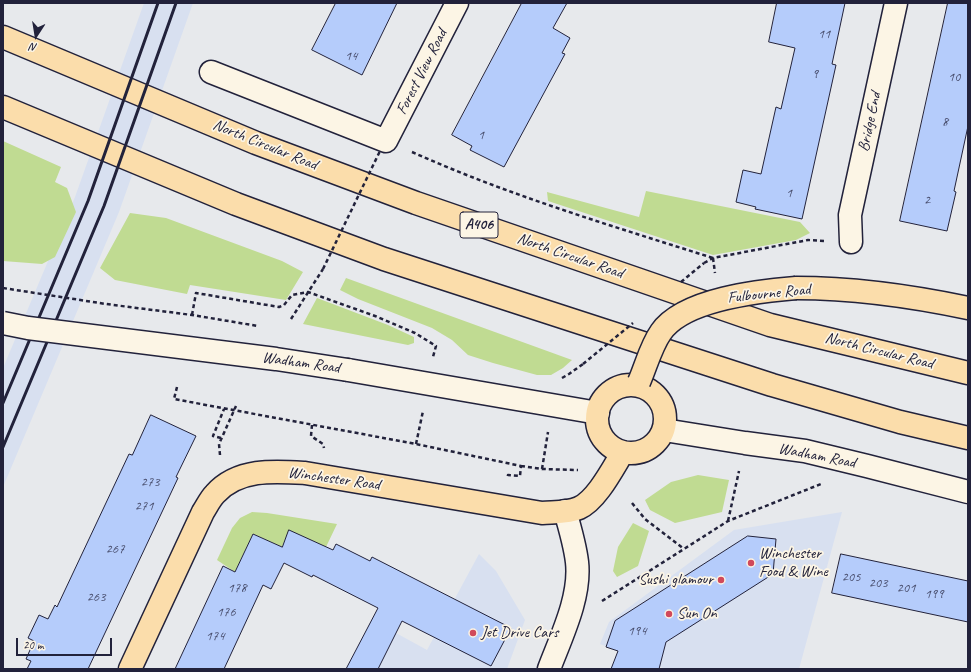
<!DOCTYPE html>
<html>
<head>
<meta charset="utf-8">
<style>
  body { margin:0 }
  #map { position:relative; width:971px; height:672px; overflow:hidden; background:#e7e9ec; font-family:Caveat,sans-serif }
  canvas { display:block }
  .frame { position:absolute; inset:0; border:4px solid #22223b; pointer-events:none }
  .north { position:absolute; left:16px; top:16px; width:40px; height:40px; -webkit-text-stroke:3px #fcf5e5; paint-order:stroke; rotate:192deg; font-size:11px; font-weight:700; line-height:16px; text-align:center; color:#22223b }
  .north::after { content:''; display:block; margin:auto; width:14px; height:18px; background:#22223b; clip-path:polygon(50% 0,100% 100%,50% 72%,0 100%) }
  .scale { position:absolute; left:16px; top:638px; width:96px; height:18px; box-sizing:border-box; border:2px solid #22223b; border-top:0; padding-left:5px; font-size:12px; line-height:14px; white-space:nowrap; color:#22223b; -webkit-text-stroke:3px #fcf5e5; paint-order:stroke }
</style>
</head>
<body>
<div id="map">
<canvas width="971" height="672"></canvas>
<div class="frame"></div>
<div class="north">N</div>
<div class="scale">20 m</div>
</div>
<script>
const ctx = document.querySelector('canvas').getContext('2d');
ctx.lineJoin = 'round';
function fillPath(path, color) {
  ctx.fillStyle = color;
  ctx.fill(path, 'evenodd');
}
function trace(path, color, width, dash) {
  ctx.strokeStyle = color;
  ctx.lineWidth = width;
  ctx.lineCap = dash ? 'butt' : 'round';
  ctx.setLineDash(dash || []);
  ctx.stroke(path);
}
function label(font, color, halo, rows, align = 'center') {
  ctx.font = font + ' Caveat,sans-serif';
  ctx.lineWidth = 3.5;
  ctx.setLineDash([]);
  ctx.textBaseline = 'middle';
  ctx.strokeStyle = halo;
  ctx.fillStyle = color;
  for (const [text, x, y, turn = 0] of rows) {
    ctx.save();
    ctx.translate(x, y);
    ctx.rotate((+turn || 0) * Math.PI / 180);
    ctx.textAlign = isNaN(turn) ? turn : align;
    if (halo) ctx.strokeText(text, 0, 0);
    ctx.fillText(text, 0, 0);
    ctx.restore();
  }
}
fillPath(new Path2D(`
  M144 3H193L119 212 3 487V368L75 197Z
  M842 512 799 669H666L600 644 609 622 734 530Z
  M479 554 496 571 525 620 507 669H348L376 622 427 650Z`), '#d8e0f0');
fillPath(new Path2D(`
  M3 141 61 167 55 182 67 188 76 212 55 257 42 264 3 261Z
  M646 191 800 222 810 233 796 240 713 255 548 201 547 192 639 217Z
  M130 213 166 218 282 261 303 272 286 300 190 285 187 294 115 280 100 268Z
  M346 278 572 360 563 368 551 375H537L493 363 468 355 452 340 432 328 358 299 340 290Z
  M317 298 388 325 414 337V343L408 345 303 324Z
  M698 475 729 480 722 512 675 523 650 510 645 500 671 482Z
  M252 512 267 513 337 524 326 547 289 531 282 547 253 534 235 572 217 560 232 528 240 518Z
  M633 523 649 531 638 566 617 577 613 571 618 547Z`), '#c0db92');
const building = new Path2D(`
  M336 3H397L362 75 312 50Z
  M522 3H567L553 28 570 38 562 53 565 54 504 167 470 150 472 146 452 135Z
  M777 3H845L832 64 836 65 802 219 755 209 756 207 736 202 743 170 761 174 776 107 781 109 795 48 769 42Z
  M948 3H968V126L954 191 956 192 947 231 900 221Z
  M151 415 196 436 176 477 178 478 88 669H27L31 661 26 659 34 641 28 638 39 615 48 619 55 605 57 607 129 454 132 455Z
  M289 530 333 550 336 544 370 561 372 557 511 628 491 666 402 621 378 669H346L378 608 313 575 312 577 284 563 271 589 263 585 224 669H175L223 566 235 572 253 534 282 547Z
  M748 536 776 539 773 574 666 642 659 669H611L618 651 606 647 615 621Z
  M841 554 968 581V622L832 593Z`);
fillPath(building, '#b5ccfb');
trace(building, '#22223b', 1);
const minor = new Path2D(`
  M211 72 386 141 457 3
  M851 242 850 215 896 3
  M348 370 598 413
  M664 430 745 443 805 451 867 466 968 492
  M549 669C561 637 581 597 577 562 575 545 570 528 565 511`);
const major = new Path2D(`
  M796 288C854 288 911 296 968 308
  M597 419a34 34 0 1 1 68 0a34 34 0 1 1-68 0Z
  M130 669 203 512C207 506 210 499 215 494 238 468 275 471 305 473L542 513C554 512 568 513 579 508 597 500 613 468 623 452`);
const highway = new Path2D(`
  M3 37 256 143 416 203 770 325 968 373
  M3 107 236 204 384 259 772 385 900 422 968 438`);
trace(minor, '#22223b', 25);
trace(major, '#22223b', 25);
trace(highway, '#22223b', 25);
trace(new Path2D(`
  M412 152C508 195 612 226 713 258
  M713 258 715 273
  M704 263 713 258 808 240 824 241
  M192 315 196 293 279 307 284 305 292 295 308 292 375 316 415 333 436 346 433 357
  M291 319 323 269
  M562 378 569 374 583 364
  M177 387 174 399 416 444 521 466 520 476 508 475 507 479
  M312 425 311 436 323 444 324 448
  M221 438 213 436 224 409
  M416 444 423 411
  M220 455 219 444 236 406
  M521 466 542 469 578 470
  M542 469 548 432
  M632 503 645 519 684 549
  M728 521 739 471
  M602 601 728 521 821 484`), '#22223b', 2.5, [4, 3]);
trace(minor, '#fcf5e5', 22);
trace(major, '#fbddab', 22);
trace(highway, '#fbddab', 22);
trace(new Path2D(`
  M3 403 88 201 158 3
  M3 447 104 206 176 3`), '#22223b', 3);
const minorBridge = new Path2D(`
  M3 323 28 328 276 359 348 370`);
const majorBridge = new Path2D(`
  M639 382C646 366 651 346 661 332 684 299 760 291 796 288`);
trace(minorBridge, '#22223b', 25, []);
trace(majorBridge, '#22223b', 25, []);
trace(new Path2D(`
  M323 269 380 151
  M681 282 704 263
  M3 288 106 304 192 315 258 326
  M583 364 633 323`), '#22223b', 2.5, [4, 3]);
trace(minorBridge, '#fcf5e5', 22);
trace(majorBridge, '#fbddab', 22);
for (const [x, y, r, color] of [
  [751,563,4,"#d1495b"],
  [721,580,4,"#d1495b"],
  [669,614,4,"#d1495b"],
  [473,633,4,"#d1495b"]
]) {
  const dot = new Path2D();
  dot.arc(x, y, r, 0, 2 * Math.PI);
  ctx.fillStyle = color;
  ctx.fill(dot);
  trace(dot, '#fcf5e5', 1.5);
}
label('14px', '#474c6b', null, [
  ["11",824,34],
  ["14",351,56],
  ["9",815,74],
  ["10",954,77],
  ["8",945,122],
  ["1",481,135],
  ["1",789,193],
  ["2",927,200],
  ["273",150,482],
  ["271",144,506],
  ["267",115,549],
  ["205",851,577],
  ["203",878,583],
  ["178",237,588],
  ["201",906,588],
  ["199",934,594],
  ["263",96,597],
  ["176",226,612],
  ["194",637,631],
  ["174",215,636]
]);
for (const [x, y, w] of [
  [479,225,38]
]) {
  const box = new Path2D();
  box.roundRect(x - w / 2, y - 13, w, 26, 3);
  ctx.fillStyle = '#fcf5e5';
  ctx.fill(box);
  trace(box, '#22223b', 1);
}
label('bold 15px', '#22223b', null, [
  ["A406",479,225]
]);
label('16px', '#22223b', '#fcf5e5', [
  ["Forest View Road",422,72,-63],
  ["Bridge End",870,122,-78],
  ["North Circular Road",265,145,22],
  ["North Circular Road",570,256,19],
  ["Fulbourne Road",769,294,-6],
  ["North Circular Road",879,351,14],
  ["Wadham Road",301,363,8],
  ["Wadham Road",817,456,11],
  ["Winchester Road",334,479,8]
]);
label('16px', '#22223b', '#fcf5e5', [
  ["Winchester",759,554],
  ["Food & Wine",759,572],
  ["Sushi glamour",713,580,"right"],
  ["Sun On",677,614],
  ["Jet Drive Cars",481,633]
], 'left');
</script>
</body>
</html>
